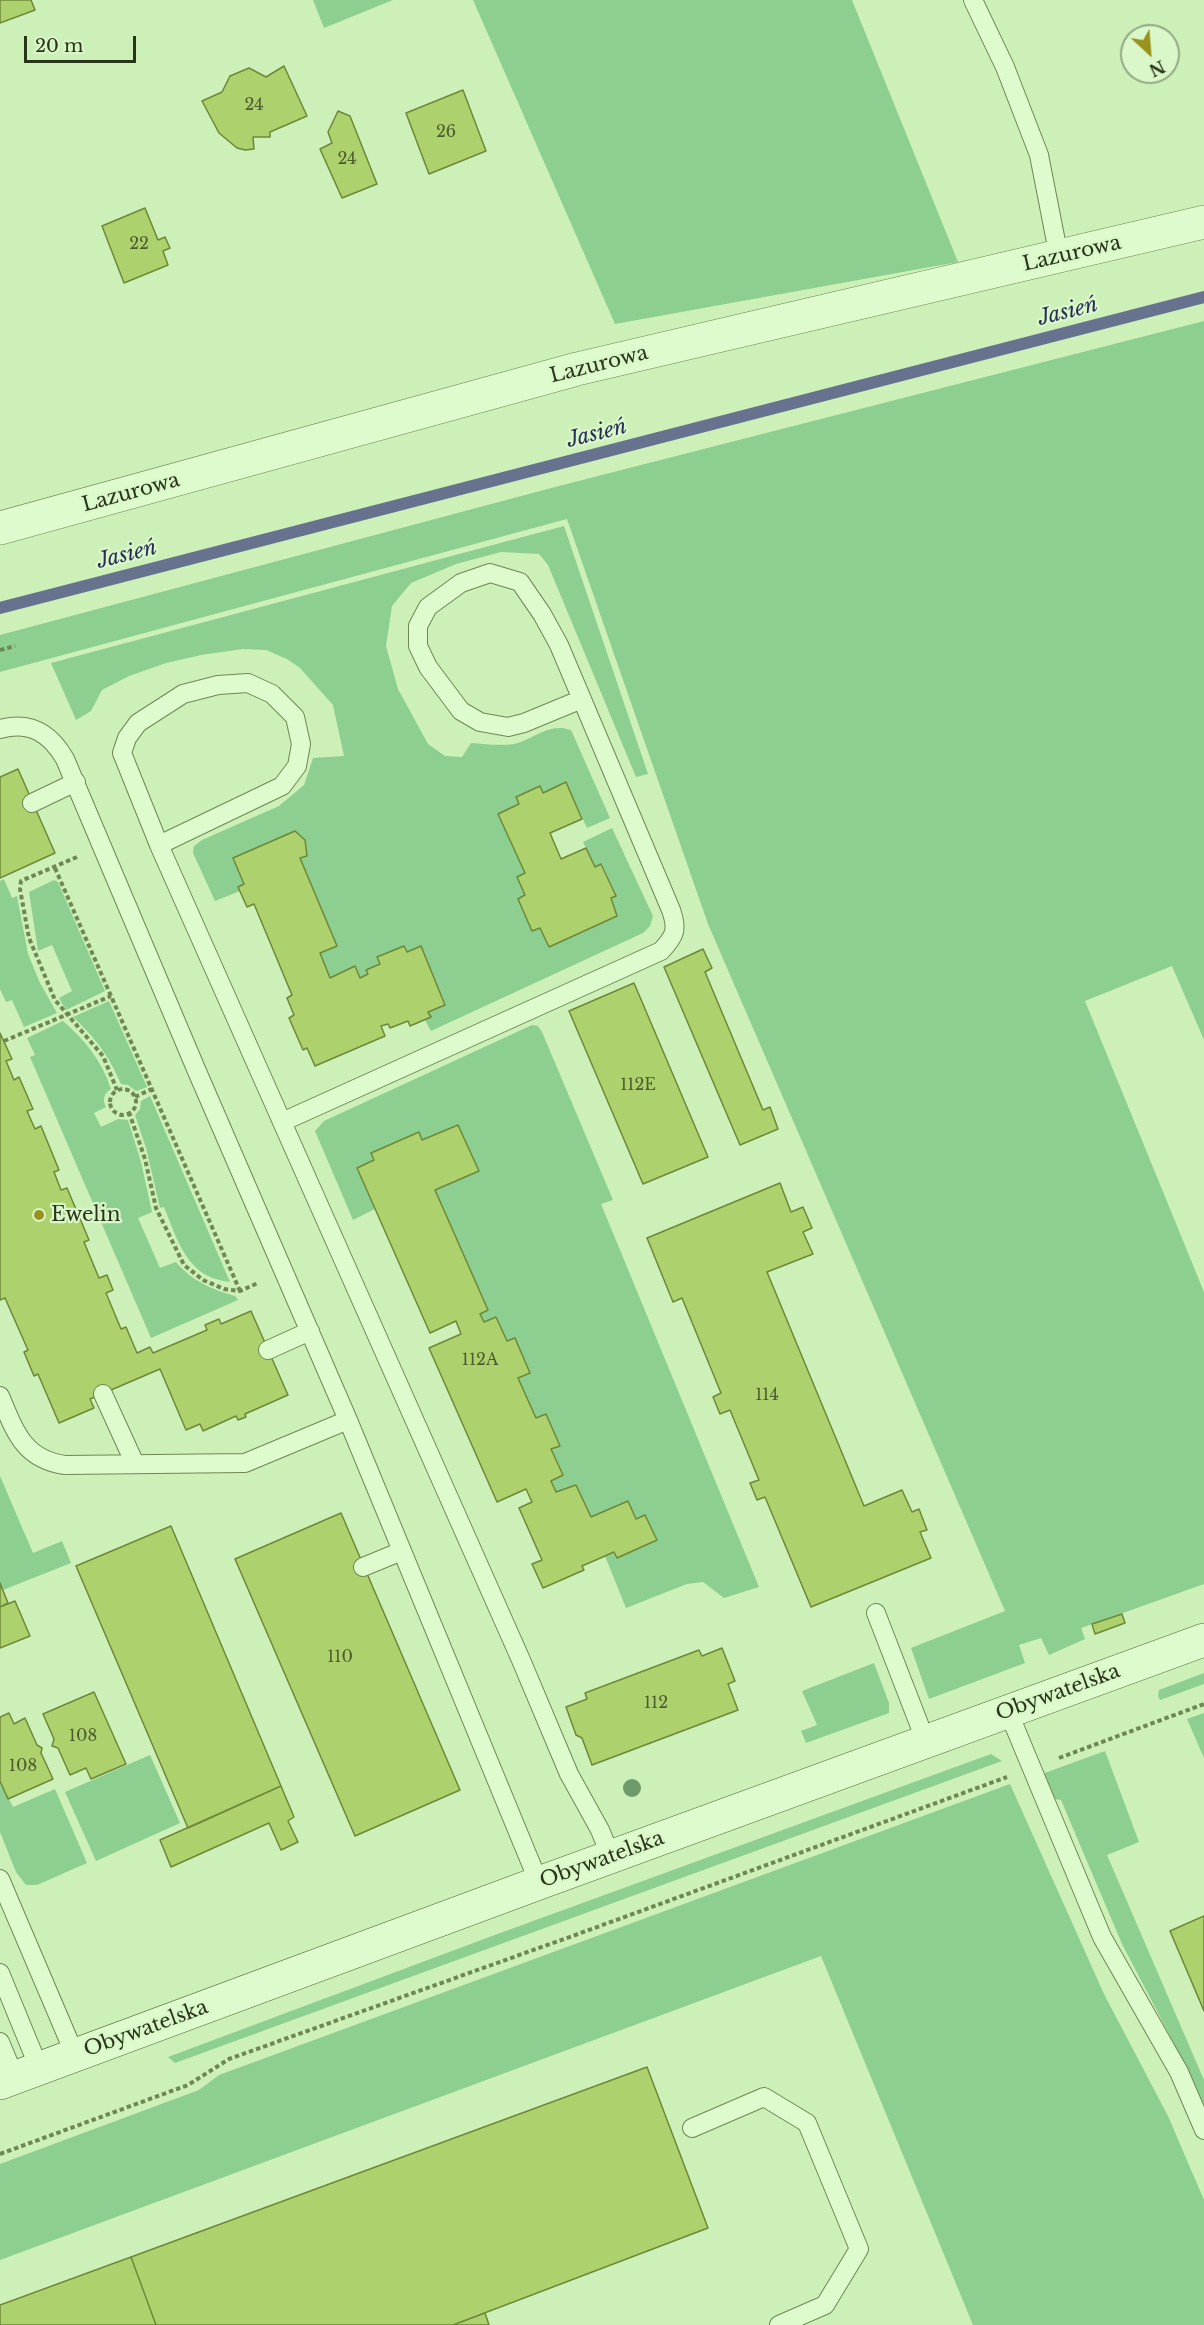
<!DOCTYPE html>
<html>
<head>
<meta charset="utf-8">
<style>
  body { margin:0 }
  #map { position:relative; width:1204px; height:2325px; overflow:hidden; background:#cdf0b9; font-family:"Libre Baskerville",serif }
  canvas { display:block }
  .north { position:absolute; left:1120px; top:24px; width:60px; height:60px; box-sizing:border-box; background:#d9f7c9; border:2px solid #93a983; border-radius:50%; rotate:154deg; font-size:16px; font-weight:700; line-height:24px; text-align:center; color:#293519 }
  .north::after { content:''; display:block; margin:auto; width:21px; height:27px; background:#9a921f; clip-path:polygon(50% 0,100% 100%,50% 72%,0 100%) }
  .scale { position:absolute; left:24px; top:36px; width:112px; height:27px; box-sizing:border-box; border:3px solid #293519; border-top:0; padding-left:8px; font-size:18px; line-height:21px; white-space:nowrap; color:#293519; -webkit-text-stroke:4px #d9f7c9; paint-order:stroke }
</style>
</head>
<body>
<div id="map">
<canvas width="1204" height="2325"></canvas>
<div class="north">N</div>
<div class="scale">20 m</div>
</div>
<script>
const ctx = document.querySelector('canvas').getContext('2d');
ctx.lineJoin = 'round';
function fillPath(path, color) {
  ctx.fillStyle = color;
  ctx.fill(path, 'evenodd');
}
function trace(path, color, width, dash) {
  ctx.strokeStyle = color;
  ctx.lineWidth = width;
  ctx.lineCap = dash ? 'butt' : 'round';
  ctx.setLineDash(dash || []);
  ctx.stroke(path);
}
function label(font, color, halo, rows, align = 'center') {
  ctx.font = font + ' "Libre Baskerville",serif';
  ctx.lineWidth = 4.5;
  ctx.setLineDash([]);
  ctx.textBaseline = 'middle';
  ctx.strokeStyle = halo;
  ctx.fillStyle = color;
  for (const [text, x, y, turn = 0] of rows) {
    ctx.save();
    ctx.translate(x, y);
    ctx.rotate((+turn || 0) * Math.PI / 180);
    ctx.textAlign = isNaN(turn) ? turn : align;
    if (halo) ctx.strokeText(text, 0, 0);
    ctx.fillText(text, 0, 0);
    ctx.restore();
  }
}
fillPath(new Path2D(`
  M313 0H393L324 28Z
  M473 0H852L958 262 615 324Z
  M1204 321V1040L1172 966 1085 1001 1204 1292V1584L1081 1628 1085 1639 1049 1655 1041 1638 1019 1645 1025 1663 929 1699 911 1648 1005 1611 708 924 567 519 0 672V635L555 487Z
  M564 526 648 774 636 777 548 565 539 554 501 552 456 564 411 583 392 606 386 646 398 689 428 744 445 756 462 757 471 743C485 744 500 746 514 744 535 739 548 722 571 730L610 818 587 828 566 783 498 814 525 873V895L518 899 532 931 540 928 549 947 617 916 611 898 616 896 602 864 595 867 583 842 612 828 653 916 650 926 643 933 431 1031 425 1020 430 1017 428 1012 445 1004 421 946 407 952 404 946 377 957 380 964 366 970 368 974 360 978 355 967 330 978 320 953 337 946 300 858 307 856 305 841 295 831 233 858 244 884 240 891 215 901 193 853 194 846 202 840 279 806 304 785 313 758 344 756 333 705 300 668 287 659 266 650 243 649 201 655 166 663 129 676 102 690 91 711 76 720 51 663Z
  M4 879 12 898 17 896 28 954 40 983 57 1013 24 1027 12 1000 6 1002 0 989V881Z
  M54 880 58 882 105 991 66 1010 59 998 72 991 52 945 38 951 29 892Z
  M109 1001 147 1087 136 1091 128 1085 121 1084C108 1054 96 1039 73 1017Z
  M63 1021C85 1040 102 1061 111 1089 104 1093 102 1100 106 1107L94 1113 101 1127 118 1119 128 1120 141 1162 152 1212 138 1218 160 1268 176 1262C192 1281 211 1289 235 1296L238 1300 151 1338 30 1057 35 1055 27 1038Z
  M532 1025 538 1026 542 1032 613 1200 601 1204 759 1587 724 1598 703 1582 687 1584 626 1608 605 1556 657 1539 645 1515 636 1519 628 1501 591 1517 576 1485 556 1492 551 1481 563 1474 551 1449 560 1445 546 1414 536 1418 518 1378 530 1372 515 1338 507 1341 484 1322 480 1314 488 1310 435 1190 478 1171 457 1125 422 1140 419 1132 371 1153 374 1160 357 1168 375 1209 353 1220 315 1131 324 1121Z
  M150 1096 230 1282C187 1278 178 1241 164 1207L160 1208 146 1148 135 1115 140 1109 141 1101Z
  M0 1476 33 1553 62 1541 71 1563 3 1590 0 1583Z
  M874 1663 889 1703V1713L806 1743 801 1731 817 1725 802 1691Z
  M1204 1673V1684L1160 1700 1158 1696 1159 1690Z
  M1204 1713V1758L1187 1719Z
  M1105 1751 1139 1842 1107 1855 1204 2080V2109L1181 2057 1122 1944 1061 1800 1054 1799 1042 1774Z
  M991 1754 1002 1761 175 2063 168 2057 492 1936Z
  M150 1755 180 1823 96 1861 65 1792Z
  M0 1781 13 1807 55 1789 87 1863 37 1885H26L16 1872 0 1832Z
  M1010 1784 1104 1994 1168 2116 1204 2200V2325H973L821 1956 0 2260V2164L199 2090 219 2075Z`), '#8dce91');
trace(new Path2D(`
  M0 608 1204 297`), '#66728e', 12);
const building = new Path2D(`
  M0 0H31L35 10 0 23Z
  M284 66 307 116 270 132V137H253L254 149 245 150 237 148 219 133 202 101 222 92 230 76 249 68 266 77Z
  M463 90 486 151 429 174 406 113Z
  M338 111 350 116 377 184 342 198 320 149 332 143 328 132Z
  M145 208 158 240 165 237 170 248 163 251 168 265 124 283 102 226Z
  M18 769 55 853 0 878V777Z
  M566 782 582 819 550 833 561 859 586 848 595 867 601 864 616 896 611 898 617 916 549 947 540 928 532 931 518 899 525 895 517 877 525 873 498 814 519 804 516 797 540 786 543 793Z
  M295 831 305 840 307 856 300 858 337 946 320 953 330 978 355 966 360 978 368 974 366 970 380 964 377 957 404 946 407 952 421 946 445 1005 428 1012 431 1017 410 1026 408 1021 390 1028 388 1024 381 1026 385 1036 315 1066 307 1048 303 1050 289 1018 294 1015 287 998 292 995 254 904 247 907 238 887 244 884 233 858Z
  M703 949 712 968 705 972 763 1110 770 1107 778 1129 740 1145 664 967Z
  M634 983 708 1157 643 1184 569 1011Z
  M0 1033 12 1059 6 1061 14 1080 19 1077 33 1109 27 1111 35 1129 41 1126 59 1170 54 1172 61 1190 67 1188 89 1240 84 1242 99 1278 107 1275 113 1290 106 1293 121 1329 126 1327 137 1353 150 1347 153 1353 207 1330 205 1325 219 1319 221 1324 251 1311 288 1395 245 1414 246 1417 238 1420 236 1416 203 1431 200 1424 186 1430 160 1369 90 1399 94 1408 59 1423 38 1374 34 1376 24 1352 28 1350 5 1298 0 1300Z
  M458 1125 479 1171 435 1190 488 1310 480 1314 484 1322 496 1317 507 1341 515 1338 530 1373 518 1378 536 1418 546 1414 560 1446 551 1449 563 1475 551 1481 556 1492 576 1485 591 1517 628 1501 636 1519 645 1515 657 1540 617 1558 614 1552 605 1556 582 1566 584 1570 543 1588 532 1564 542 1560 519 1508 532 1502 526 1489 497 1502 429 1348 461 1334 456 1321 430 1333 357 1168 374 1160 371 1153 419 1132 422 1140Z
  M780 1183 791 1212 803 1207 812 1228 803 1232 813 1254 767 1272 864 1506 902 1490 912 1512 919 1509 927 1530 920 1532 931 1558 811 1607 765 1497 757 1500 750 1483 759 1480 730 1410 720 1414 713 1397 721 1393 682 1298 673 1302 647 1238Z
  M341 1513 460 1790 355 1836 235 1559Z
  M171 1526 281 1786 188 1828 76 1566Z
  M0 1583 8 1603 0 1607Z
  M15 1601 30 1636 0 1648V1607Z
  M1122 1614 1125 1623 1095 1634 1092 1624Z
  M722 1648 735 1681 728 1684 738 1710 592 1765 582 1738 576 1735 566 1707 587 1699 585 1693 699 1650 702 1656Z
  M94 1692 126 1764 91 1779 86 1768 70 1775 58 1748 52 1746 54 1739 43 1714Z
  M9 1713 14 1724 25 1718 37 1745 42 1748 41 1753 53 1779 8 1799 0 1781V1717Z
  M281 1786 294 1817 288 1821 298 1842 281 1850 269 1823 171 1867 160 1840Z
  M1204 1916V2011L1170 1931Z
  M647 2067 708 2228 453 2325H156L131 2257Z
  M131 2257 156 2325H0V2305Z
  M485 2313 489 2325H453Z`);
fillPath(building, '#add16c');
trace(building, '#6d8837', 1.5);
const lane = new Path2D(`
  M973 0 1005 67 1039 155 1059 257
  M0 729C30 721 50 733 65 759L196 1069 348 1420 539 1883
  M32 803 76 782
  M159 845 282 786 297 766 301 744 295 717 272 694 248 683 218 685 183 694 138 723 127 738 122 753 159 845 521 1660 569 1774 600 1830 611 1857
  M282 1122 661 951C675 936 678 930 671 910L559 645 542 614 520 582 490 573 461 583 428 607 418 626V646L428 667 461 711 480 722 508 727 524 723 582 699
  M268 1350 310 1331
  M103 1394 135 1464
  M0 1396C15 1431 23 1459 65 1465L245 1463 348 1420
  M363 1567 402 1551
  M876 1613 926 1742
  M1008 1711 1102 1937 1179 2072 1204 2130
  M0 1879 75 2055
  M0 1973 39 2068
  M0 2042 15 2078
  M692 2128 764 2097 807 2123 859 2249 825 2305 779 2325`);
const street = new Path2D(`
  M0 528 577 369 1204 222`);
const secondary = new Path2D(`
  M0 2083 539 1883 1204 1640`);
trace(lane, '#6e8753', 20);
trace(street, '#6e8753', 34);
trace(secondary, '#526936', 34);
trace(new Path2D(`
  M0 650 15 646
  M77 857 21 881 20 889 29 938 55 1000 103 1056 117 1090
  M55 868 240 1291
  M4 1041 111 996
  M110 1102a13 13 0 1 1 26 0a13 13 0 1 1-26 0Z
  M135 1097 152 1089
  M129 1112 145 1159 156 1208 184 1265 203 1280 224 1289 240 1291 258 1283
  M1059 1758 1204 1704
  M0 2154 188 2085 229 2059 578 1934 1007 1777`), '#6e8753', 4, [4.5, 3]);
trace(lane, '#ddfbcc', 18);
trace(street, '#ddfbcc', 33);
trace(secondary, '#ddfbcc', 33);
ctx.fillStyle = '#6d9a6a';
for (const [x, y] of [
  [632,1788]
]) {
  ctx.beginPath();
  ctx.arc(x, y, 9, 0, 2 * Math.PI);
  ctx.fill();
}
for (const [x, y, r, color] of [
  [39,1215,6,"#9a921f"]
]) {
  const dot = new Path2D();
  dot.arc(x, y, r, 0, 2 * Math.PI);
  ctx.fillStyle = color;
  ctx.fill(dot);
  trace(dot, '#d9f7c9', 2);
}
label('16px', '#4a5c2e', null, [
  ["24",254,105],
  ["26",446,132],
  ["24",347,159],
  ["22",139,244],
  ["112E",638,1085],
  ["112A",480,1360],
  ["114",767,1395],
  ["110",340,1657],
  ["112",656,1703],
  ["108",83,1736],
  ["108",23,1766]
]);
label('20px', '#293519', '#d9f7c9', [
  ["Lazurowa",1072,254,-13],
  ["Lazurowa",599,365,-14],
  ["Lazurowa",131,493,-15],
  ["Obywatelska",1058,1693,-20],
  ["Obywatelska",602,1860,-20],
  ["Obywatelska",146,2029,-20]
]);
label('20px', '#293519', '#d9f7c9', [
  ["Ewelin",51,1215]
], 'left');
label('italic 21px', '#272d56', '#d9f7c9', [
  ["Jasień",1068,312,-14],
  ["Jasień",597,434,-14],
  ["Jasień",127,555,-14]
]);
</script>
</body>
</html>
